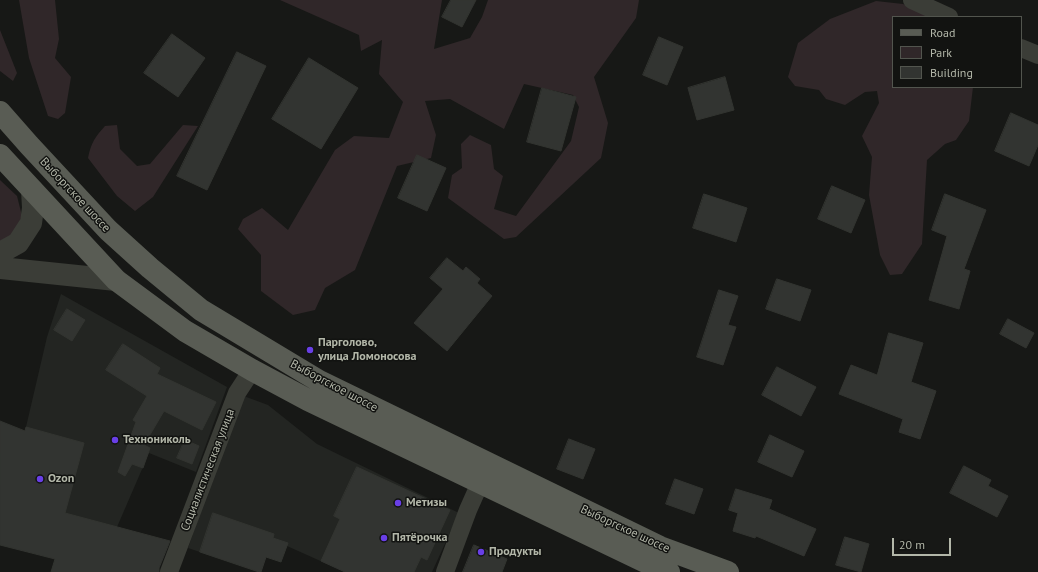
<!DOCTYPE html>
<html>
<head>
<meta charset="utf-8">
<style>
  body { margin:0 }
  #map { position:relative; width:1038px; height:572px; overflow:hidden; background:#171816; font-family:"PT Sans",sans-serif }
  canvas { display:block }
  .legend { position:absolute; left:892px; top:16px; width:130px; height:72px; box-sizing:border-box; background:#121311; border:1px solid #52554e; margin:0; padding:5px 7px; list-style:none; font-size:12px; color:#b3b7a9 }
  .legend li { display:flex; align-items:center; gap:8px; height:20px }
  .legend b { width:20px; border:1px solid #52554e }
  .scale { position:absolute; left:892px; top:538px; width:59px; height:18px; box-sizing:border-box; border:2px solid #b3b7a9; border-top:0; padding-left:5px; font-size:12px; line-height:14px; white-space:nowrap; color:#b3b7a9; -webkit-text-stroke:3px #121311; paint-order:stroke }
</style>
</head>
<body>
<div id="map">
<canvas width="1038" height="572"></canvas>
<ul class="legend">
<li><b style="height:5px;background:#595c54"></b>Road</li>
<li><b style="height:11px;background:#302729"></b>Park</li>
<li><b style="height:11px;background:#323431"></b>Building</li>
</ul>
<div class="scale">20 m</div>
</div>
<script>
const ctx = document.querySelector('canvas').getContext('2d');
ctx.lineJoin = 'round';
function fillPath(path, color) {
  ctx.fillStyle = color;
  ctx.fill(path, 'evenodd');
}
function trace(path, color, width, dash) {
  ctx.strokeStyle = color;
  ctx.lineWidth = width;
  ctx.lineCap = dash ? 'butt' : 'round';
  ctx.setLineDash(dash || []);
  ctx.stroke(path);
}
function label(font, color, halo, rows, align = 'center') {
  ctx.font = font + ' "PT Sans",sans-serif';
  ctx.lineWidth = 3;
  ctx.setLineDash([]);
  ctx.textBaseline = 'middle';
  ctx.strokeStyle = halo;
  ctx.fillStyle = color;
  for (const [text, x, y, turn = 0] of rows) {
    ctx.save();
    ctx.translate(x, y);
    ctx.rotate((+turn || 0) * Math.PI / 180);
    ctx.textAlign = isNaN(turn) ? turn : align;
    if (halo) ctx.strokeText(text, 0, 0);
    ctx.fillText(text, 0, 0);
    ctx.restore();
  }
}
fillPath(new Path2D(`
  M61 294 227 387 196 472 149 453 117 527 51 572 55 559 0 545V523L26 427 47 337Z
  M241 395 268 405 317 444 459 513 432 572H345L287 546 281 562 266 557 261 572H259L188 548Z`), '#232522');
fillPath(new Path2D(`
  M19 0H55L59 39 55 58 71 77 65 113 58 119 48 116 29 58Z
  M280 0H442L434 49 470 38 482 17 488 0H639L636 18 594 77 608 123 601 158 516 237 504 239 448 198 452 175 462 168 461 144 470 135 491 145 494 169 503 176 494 209 516 216 571 141 579 107 573 95 524 84 504 129 450 99 425 101 436 135 431 158 397 166 355 270 325 288 315 310 293 315 261 291V255L238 229 243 219 262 208 288 230 335 150 354 136 389 138 403 102 379 74 382 40 361 51 359 35Z
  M876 1 903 4 933 17H893V87H973L969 121 956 140 945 144 927 160 922 244 902 274 890 275 880 255 869 195 872 157 862 136 879 103 877 91 865 92 845 105 826 99 819 90 795 86 788 77 798 43 830 19Z
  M0 30 17 73 13 81 0 71Z
  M117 125 120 149 137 166 150 164 183 125 198 126 153 197 135 211 117 196 88 158C91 143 95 137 105 126Z
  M0 180 17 196 22 216 17 230 0 245Z`), '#302729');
const building = new Path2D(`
  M451 0H476L462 27 442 17Z
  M172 34 205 58 178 97 144 73Z
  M659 37 683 47 667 85 643 75Z
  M237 52 266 66 207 190 177 176Z
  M309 58 358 88 321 149 272 119Z
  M725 77 734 110 697 120 688 88Z
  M542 88 576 97 561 151 527 142Z
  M1011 113 1038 125V145L1029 166 995 151Z
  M417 155 446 168 427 211 398 198Z
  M832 186 865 200 851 233 818 219Z
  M704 194 747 208 736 242 693 228Z
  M945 194 986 210 964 269 970 271 959 309 929 300 947 236 932 230Z
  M447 258 463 271 466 267 480 279 477 283 492 296 447 351 414 323 443 289 430 278Z
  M777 279 811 290 800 321 766 309Z
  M719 290 738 296 728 325 736 327 723 365 697 357Z
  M67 309 85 320 72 341 54 330Z
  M1008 319 1034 333 1026 348 1000 334Z
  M889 333 923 343 911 382 936 391 920 439 899 432 903 419 839 394 851 365 877 375Z
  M123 344 160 368 157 374 216 402 202 430 164 411 144 445 150 448 143 468 132 464 125 476 118 472 136 422 133 420 147 396 106 370Z
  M777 367 816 387 801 416 762 395Z
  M0 421 25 431 26 427 84 443 65 513 170 541 159 568V572H51L55 559 0 545Z
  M770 435 804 451 792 477 758 462Z
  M569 439 595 449 583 479 557 469Z
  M185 440 199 446 192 464 177 458Z
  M964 466 991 480 988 486 1008 496 997 517 950 493Z
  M357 467 450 510 427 560 421 557 414 572H345L321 561 340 519 334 516Z
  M675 479 703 489 694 514 666 504Z
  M736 489 772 500 769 509 816 529 804 556 756 536 755 538 733 531 738 513 729 510Z
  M213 513 274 534 273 538 288 543 281 562 266 557 261 572H259L200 552Z
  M845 537 869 544 861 572 836 565Z
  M474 545 507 559 502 572H463Z`);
fillPath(building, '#323431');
trace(building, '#323430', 1);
trace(new Path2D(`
  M912 0 949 17
  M1021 48 1038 55
  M169 572 237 393 252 370
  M445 572 468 510 480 483`), '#3b3d37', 18);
trace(new Path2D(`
  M0 253 18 243 31 223 33 208 32 190
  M0 268 116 280`), '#3b3d37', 22);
trace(new Path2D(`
  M0 112 29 145 108 230 150 268 201 310 319 381 660 547 728 572
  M0 155 116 280 185 331 252 370 308 400 656 567 669 572`), '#595c54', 22);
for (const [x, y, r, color] of [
  [310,350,4,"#693fe7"],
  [115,440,4,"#693fe7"],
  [40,479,4,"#693fe7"],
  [398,503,4,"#693fe7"],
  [384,538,4,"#693fe7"],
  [481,552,4,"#693fe7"]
]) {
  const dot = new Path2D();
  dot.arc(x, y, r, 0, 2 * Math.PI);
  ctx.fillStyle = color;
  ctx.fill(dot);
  trace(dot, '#121311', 1.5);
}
label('12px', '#b3b7a9', '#121311', [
  ["Выборгское шоссе",75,195,47],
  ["Выборгское шоссе",334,386,28],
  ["Социалистическая улица",208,470,-69],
  ["Выборгское шоссе",625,529,25]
]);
label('bold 12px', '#b3b7a9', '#121311', [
  ["Парголово,",318,343],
  ["улица Ломоносова",318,357],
  ["Технониколь",123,440],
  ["Ozon",48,479],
  ["Метизы",406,503],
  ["Пятёрочка",392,538],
  ["Продукты",489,552]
], 'left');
</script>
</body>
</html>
